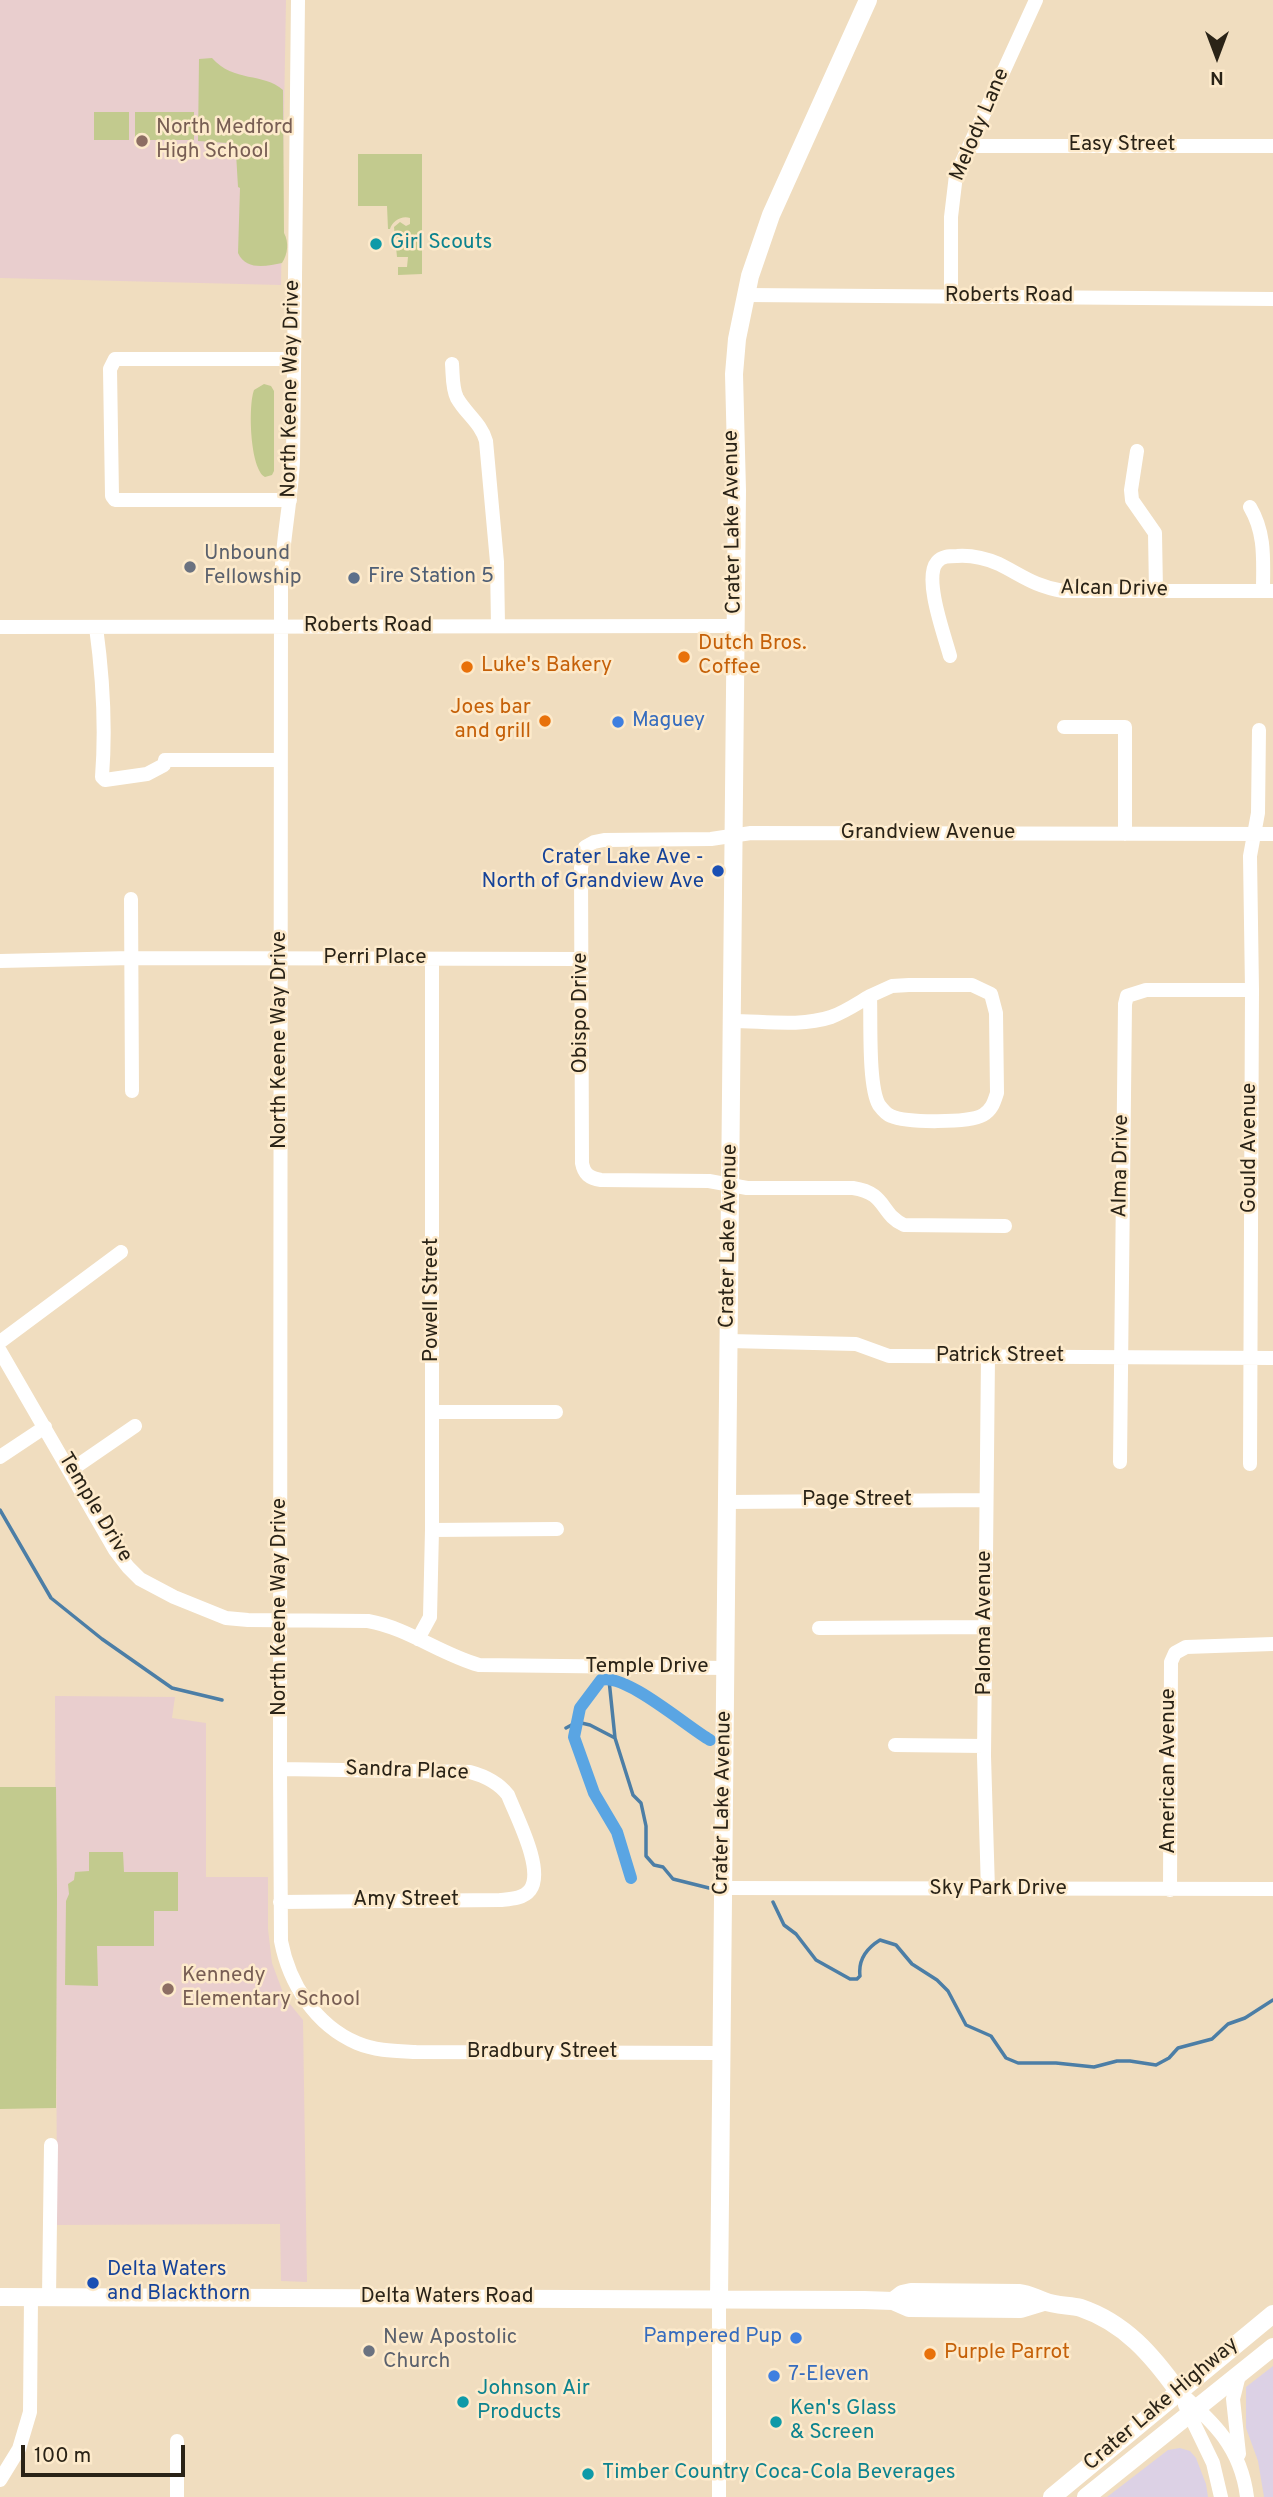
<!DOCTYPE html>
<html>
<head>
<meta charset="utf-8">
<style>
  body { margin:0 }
  #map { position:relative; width:1273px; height:2497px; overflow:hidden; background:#f0ddbf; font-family:Overpass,sans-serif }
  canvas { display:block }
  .north { position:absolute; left:1182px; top:21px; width:70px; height:70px; -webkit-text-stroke:5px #fdeacb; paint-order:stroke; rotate:180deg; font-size:19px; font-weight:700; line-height:28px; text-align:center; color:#2a2317 }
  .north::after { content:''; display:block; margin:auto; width:24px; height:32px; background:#2a2317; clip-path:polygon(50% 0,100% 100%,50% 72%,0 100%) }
  .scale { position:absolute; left:21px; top:2445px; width:164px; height:32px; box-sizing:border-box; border:4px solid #2a2317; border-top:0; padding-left:9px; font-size:21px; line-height:24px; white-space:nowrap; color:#2a2317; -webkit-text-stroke:5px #fdeacb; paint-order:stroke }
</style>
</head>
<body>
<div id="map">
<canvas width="1273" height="2497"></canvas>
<div class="north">N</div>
<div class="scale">100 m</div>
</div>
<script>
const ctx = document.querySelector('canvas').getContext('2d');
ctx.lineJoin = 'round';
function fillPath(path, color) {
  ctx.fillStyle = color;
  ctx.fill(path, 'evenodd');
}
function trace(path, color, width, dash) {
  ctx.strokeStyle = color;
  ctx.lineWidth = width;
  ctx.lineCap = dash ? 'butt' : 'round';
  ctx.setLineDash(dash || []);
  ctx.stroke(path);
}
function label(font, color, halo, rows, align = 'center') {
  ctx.font = font + ' Overpass,sans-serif';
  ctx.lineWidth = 5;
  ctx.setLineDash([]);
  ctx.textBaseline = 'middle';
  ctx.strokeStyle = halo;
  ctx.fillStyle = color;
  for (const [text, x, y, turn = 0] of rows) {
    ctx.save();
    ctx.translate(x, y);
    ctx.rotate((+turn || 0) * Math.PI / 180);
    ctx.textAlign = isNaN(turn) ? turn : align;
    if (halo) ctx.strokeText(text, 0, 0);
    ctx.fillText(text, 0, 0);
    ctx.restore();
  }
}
fillPath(new Path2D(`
  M1273 2366V2497H1264L1258 2461 1246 2428V2387Z
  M1180 2448 1190 2451 1196 2458 1206 2484 1208 2497H1107L1168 2450Z`), '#dcd1e5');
fillPath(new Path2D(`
  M0 0H286L281 285 0 278Z
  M55 1696 175 1697 172 1718 206 1723V1877H268V1929L272 1963 285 1998 303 2020 307 2282 281 2281 280 2224 57 2225Z`), '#e9cece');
fillPath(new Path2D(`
  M212 58C234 83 263 72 283 90L284 233C289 242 288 254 282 263 267 266 246 271 238 253L240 188 238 187 236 153 227 143 198 141 199 59Z
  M94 112H129V140H94Z
  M135 112H194V140H135Z
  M358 154H422V274L398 275V267H407L408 257H397L394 227 400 222 406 226 410 224V218C402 215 392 221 390 229H388L387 206H358Z
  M264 384 271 386 274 391V471L272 475 265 477C250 469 248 406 254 390Z
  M0 1787H56L57 1894 56 2108 0 2109Z
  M89 1852H123L124 1872H178V1911H154V1946H97L98 1986 65 1985 66 1901 69 1894 68 1884 74 1880 75 1872 89 1871Z`), '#c2ca8e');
trace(new Path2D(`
  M0 1510 51 1598 102 1639 172 1688 222 1700
  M609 1680 615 1738
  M566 1728 577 1722 590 1725 615 1738 633 1795 641 1803 646 1826V1856L654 1865 663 1867 673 1879 709 1888
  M773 1902 784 1925 796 1934 816 1960 850 1979H857L860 1976C858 1960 867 1948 880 1940L896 1945 912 1964 937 1980 948 1991 966 2025 991 2036 1006 2058 1018 2063H1056L1094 2067 1117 2061H1130L1156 2065 1169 2058 1178 2048 1212 2039 1228 2024 1245 2018 1273 2000`), '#4c7ea6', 3.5);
trace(new Path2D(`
  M631 1878 617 1832 594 1793 574 1737 580 1708 601 1680C626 1673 687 1727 710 1740`), '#5aa5e3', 12);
trace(new Path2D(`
  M298 0 293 461C291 502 282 542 281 583L280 1769 281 1941C289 1983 315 2025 357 2043 376 2051 396 2051 416 2052L721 2053
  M970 146H1273
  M746 295 1273 299
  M951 297V217L956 175 1036 0
  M452 364C453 375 452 388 457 398 466 414 481 423 486 441L497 562 498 626
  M1137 451 1131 490 1132 500 1155 533 1156 591
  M290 500H115L112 496 110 369 115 359H294
  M1250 507C1266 534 1263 561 1263 591
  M0 627 735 626
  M96 627C103 678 106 726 102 777L105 780 147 774 164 765 165 760H280
  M950 656C945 637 923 578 937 562 942 556 949 556 957 556 971 555 985 558 999 564 1023 576 1034 586 1063 591H1273
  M1064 727H1125V834
  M131 899 132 1091
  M0 961 131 958 582 959
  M909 985H972L991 994 996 1013 997 1093C994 1102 992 1110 983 1115 969 1123 906 1123 891 1116 886 1114 882 1109 879 1105 868 1086 871 1021 870 996L892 986Z
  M732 1021C763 1021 801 1027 831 1017 845 1012 858 1003 870 996
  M1005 1226 904 1225C880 1214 887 1193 853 1188H747L709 1181 601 1180C589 1178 584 1174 582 1163L581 868 585 847 594 842 604 840 711 839 751 833 1273 834
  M729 1341 856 1344 889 1356H899L1273 1358
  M0 1342 121 1252
  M0 1351 115 1550 128 1567 140 1579 174 1597 226 1618 248 1620 368 1621C408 1628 440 1654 479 1665L726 1668
  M988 1356 984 1756 988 1890
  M433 1412H556
  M0 1457 45 1427
  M1120 1462 1125 1004 1127 996 1146 990H1252
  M1250 1464 1252 990 1250 856 1258 813 1259 730
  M71 1470 135 1426
  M727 1502 986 1500
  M432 1530 557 1529
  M819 1628 985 1627
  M418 1639 430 1617 432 1530V959
  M895 1745 984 1746
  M280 1769 470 1772C485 1776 498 1782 508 1795 516 1816 545 1870 530 1890 523 1899 510 1899 500 1900L280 1902
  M724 1888 1273 1889
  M1170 1890 1171 1662 1175 1653 1186 1647 1273 1644
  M49 2297 51 2145
  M1178 2391C1214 2422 1241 2448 1247 2497
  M1185 2405 1213 2463 1221 2497
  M1239 2454 1233 2399 1239 2375
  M0 2480 19 2449 30 2412 31 2297
  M177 2497V2441
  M719 2497V2299`), '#fff', 14);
trace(new Path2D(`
  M0 2297 864 2300 893 2301 909 2308 1021 2309 1044 2302
  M719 2299 737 491 734 374 737 339 750 276 771 215 868 0
  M893 2301 902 2294 911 2292 1019 2293C1029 2294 1035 2298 1044 2301 1056 2306 1069 2305 1081 2308 1125 2323 1152 2355 1178 2391
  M1052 2497 1273 2314
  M1086 2497 1273 2347`), '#fff', 18);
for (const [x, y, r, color] of [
  [142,141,7,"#8d6e63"],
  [376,244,7,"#0f9aa8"],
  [190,567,7,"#6b7280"],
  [354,578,7,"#5c6f8a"],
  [684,657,7,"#e8710a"],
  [467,667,7,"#e8710a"],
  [545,721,7,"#e8710a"],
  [618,722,7,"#3f7fe0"],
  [718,871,7,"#1a4fb4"],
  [168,1989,7,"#8d6e63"],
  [93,2283,7,"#1a4fb4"],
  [796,2338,7,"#3f7fe0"],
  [369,2351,7,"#6b7280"],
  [930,2354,7,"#e8710a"],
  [774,2376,7,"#3f7fe0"],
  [463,2402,7,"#0f9aa8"],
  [776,2422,7,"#0f9aa8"],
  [588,2474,7,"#0f9aa8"]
]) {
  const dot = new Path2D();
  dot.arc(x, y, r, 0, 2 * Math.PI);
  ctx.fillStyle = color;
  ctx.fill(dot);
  trace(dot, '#fdeacb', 2.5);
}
label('21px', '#2a2317', '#fdeacb', [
  ["Melody Lane",981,125,-67],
  ["Easy Street",1122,146],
  ["Roberts Road",1009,297],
  ["North Keene Way Drive",292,389,-89],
  ["Crater Lake Avenue",734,522,-91],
  ["Alcan Drive",1114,590,1],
  ["Roberts Road",368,627],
  ["Grandview Avenue",928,834],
  ["Perri Place",375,959],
  ["Obispo Drive",582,1013,-90],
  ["North Keene Way Drive",281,1040,-90],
  ["Gould Avenue",1251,1148,-90],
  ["Alma Drive",1122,1166,-89],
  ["Crater Lake Avenue",730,1236,-89],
  ["Powell Street",433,1300,-90],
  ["Patrick Street",1000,1357],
  ["Page Street",857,1501],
  ["Temple Drive",94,1508,59],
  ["North Keene Way Drive",281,1607,-90],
  ["Paloma Avenue",986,1623,-90],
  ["Temple Drive",647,1668],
  ["American Avenue",1170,1771,-90],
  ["Sandra Place",407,1772,2],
  ["Crater Lake Avenue",724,1803,-89],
  ["Sky Park Drive",998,1890],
  ["Amy Street",406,1901],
  ["Bradbury Street",542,2053],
  ["Delta Waters Road",447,2298],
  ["Crater Lake Highway",1162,2405,-40]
]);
label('21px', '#785e54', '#fdeacb', [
  ["North Medford",156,129],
  ["High School",156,153],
  ["Kennedy",182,1977],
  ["Elementary School",182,2001]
], 'left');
label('21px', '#0d838f', '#fdeacb', [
  ["Girl Scouts",390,244],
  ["Johnson Air",477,2390],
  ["Products",477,2414],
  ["Ken's Glass",790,2410],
  ["& Screen",790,2434],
  ["Timber Country Coca-Cola Beverages",602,2474]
], 'left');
label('21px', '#5b616d', '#fdeacb', [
  ["Unbound",204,555],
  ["Fellowship",204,579],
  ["New Apostolic",383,2339],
  ["Church",383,2363]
], 'left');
label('21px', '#4e5e75', '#fdeacb', [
  ["Fire Station 5",368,578]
], 'left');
label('21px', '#c56008', '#fdeacb', [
  ["Dutch Bros.",698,645],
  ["Coffee",698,669],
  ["Luke's Bakery",481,667],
  ["Joes bar",531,709,"right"],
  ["and grill",531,733,"right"],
  ["Purple Parrot",944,2354]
], 'left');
label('21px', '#366cbe', '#fdeacb', [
  ["Maguey",632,722],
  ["Pampered Pup",782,2338,"right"],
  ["7-Eleven",788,2376]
], 'left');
label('21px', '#164399', '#fdeacb', [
  ["Crater Lake Ave -",704,859],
  ["North of Grandview Ave",704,883],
  ["Delta Waters",107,2271,"left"],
  ["and Blackthorn",107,2295,"left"]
], 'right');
</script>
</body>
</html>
